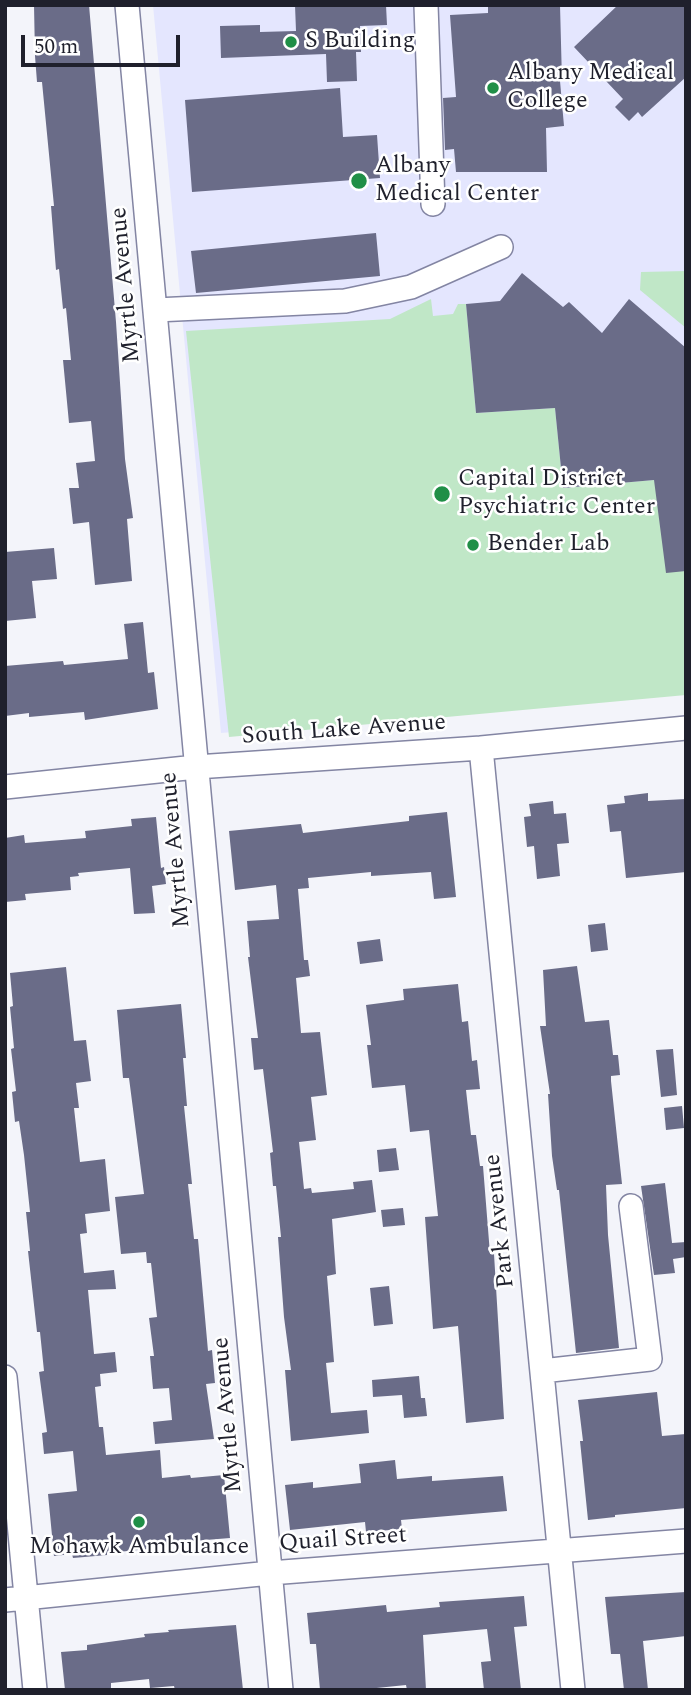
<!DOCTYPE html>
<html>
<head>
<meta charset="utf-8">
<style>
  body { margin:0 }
  #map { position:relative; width:691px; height:1695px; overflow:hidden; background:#f3f4fa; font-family:Spectral,serif }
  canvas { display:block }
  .frame { position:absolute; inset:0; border:7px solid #1f202c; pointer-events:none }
  .scale { position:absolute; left:21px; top:35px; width:159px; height:32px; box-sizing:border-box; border:4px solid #1f202c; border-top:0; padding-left:9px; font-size:21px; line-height:24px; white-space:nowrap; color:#1f202c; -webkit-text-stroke:5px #fff; paint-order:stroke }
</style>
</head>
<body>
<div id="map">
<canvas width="691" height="1695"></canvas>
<div class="frame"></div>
<div class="scale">50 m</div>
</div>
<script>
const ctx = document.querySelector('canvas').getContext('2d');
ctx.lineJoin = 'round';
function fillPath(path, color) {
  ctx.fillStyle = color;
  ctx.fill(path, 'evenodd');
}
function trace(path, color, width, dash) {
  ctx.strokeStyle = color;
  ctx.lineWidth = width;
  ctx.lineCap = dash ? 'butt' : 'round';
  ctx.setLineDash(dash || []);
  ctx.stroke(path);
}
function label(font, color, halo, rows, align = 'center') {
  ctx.font = font + ' Spectral,serif';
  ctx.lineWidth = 5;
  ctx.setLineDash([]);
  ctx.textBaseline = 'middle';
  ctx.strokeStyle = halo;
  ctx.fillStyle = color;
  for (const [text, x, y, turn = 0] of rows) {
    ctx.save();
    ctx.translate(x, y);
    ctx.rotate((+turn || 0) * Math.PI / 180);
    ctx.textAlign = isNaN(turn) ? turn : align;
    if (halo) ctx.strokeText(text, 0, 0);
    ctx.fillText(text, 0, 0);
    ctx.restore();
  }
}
fillPath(new Path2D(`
  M153 5H686V694L221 733Z`), '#e4e6fe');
fillPath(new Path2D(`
  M686 271V328L640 290 641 272Z
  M431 299 433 316 453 314 458 304H466L476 413 555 408 563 488 654 480 686 571V695L229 737 186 331 390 319Z`), '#c0e7c7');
fillPath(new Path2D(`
  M34 5H89L116 322 125 459 133 518 127 519 132 581 95 585 89 522 73 524 69 488H79L76 463 95 461 91 421 69 423 63 360H71L66 308 63 309 59 269 56 270 51 206H54L42 82H37L35 56Z
  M295 5H386L387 25 360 26 361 52H356L357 81 327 82 326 54 221 58 220 26 260 25V32L296 31Z
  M488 5H560L562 81H560L564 126 546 128 547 172H456L454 149 445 150 443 98 456 97 450 15 488 13Z
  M618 5H686V77L642 117 638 112 629 121 615 107 623 99 574 47Z
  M340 88 343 137 377 135 380 178 192 192 185 100Z
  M376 233 380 276 196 293 191 251Z
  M522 273 563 307 569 302 602 333 629 299 686 348V571L666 573 654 480 563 488 555 408 476 413 466 304 500 301Z
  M54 548 57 579 32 581 36 618 5 621V552Z
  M143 622 148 673 154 672 158 709 85 720 84 712 29 717V713L5 716V666L63 661 64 665 128 659 124 624Z
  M648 793V801L686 799V872L626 878 621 831 610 832 607 805 625 803 624 796Z
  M553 801 554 814 566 813 569 843 557 844 560 876 537 879 534 846 527 847 524 817 531 816 529 804Z
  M447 812 456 897 434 899 431 872 371 876V872L308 878 309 888 298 889 304 960H308L310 976 296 978 301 1033 320 1032 327 1095 311 1097 316 1140 299 1142 304 1189 311 1188 312 1193 354 1189 353 1182 372 1180 376 1212 332 1219 336 1274 327 1276 334 1362 326 1363 331 1413 367 1410 369 1433 291 1441 285 1370H291L284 1317 278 1237H281L276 1186H273L270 1153 273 1152 263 1069 254 1070 251 1038H258L248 957H250L247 921 279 919 276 885 235 890 229 831 301 824 303 833 409 821V816Z
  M156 817 161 868 164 867 166 884 152 886 155 913 134 914 130 868 78 873 79 876 70 877 71 890 25 894 26 900 5 902V838L24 835 25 843 86 838 85 831 132 826 131 819Z
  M605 923 608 950 591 952 588 925Z
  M380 939 383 961 360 964 357 942Z
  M577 966 585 1022 609 1020 613 1055H618L620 1075 611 1076V1081L622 1184 606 1185 608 1235 619 1348 576 1353 559 1190H557L552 1156 548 1094H550L540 1026H546L543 970Z
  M66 967 74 1041 86 1040 91 1081 76 1083 79 1108H74L80 1162 105 1159 110 1211 85 1214 87 1233 80 1234 84 1273 114 1270 116 1289 88 1290 94 1354 115 1352 117 1372 100 1374 101 1386 95 1387 99 1427H103L106 1455 160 1450 162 1478 190 1475 191 1478 224 1475 230 1538 169 1543V1547L107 1553V1555L73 1558 72 1554 54 1556 48 1494 77 1491 73 1451 44 1454 42 1433 47 1432 39 1372 44 1371 40 1332H37L28 1251H30L26 1212H30L24 1155 19 1121 15 1122 12 1092 16 1091 11 1049 14 1048 10 1007 13 1006 10 973Z
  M458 984 462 1022 468 1021 472 1061 477 1060 480 1089 466 1090 471 1135H476L480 1166H483L490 1254H494L504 1419 466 1423 458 1326 433 1329 425 1217 438 1216 429 1130 410 1132 405 1085 372 1088 367 1045H371L366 1005 404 1000 403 989Z
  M181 1004 186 1058H183L187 1106H184L192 1184H188L194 1239H198L208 1351 212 1350 215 1383 206 1384 214 1439 155 1444 153 1422 172 1420 169 1388 153 1389 150 1356H154L149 1318 157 1317 151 1263H147L146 1252 121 1254 115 1197 144 1194 129 1078H123L117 1010Z
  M673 1049 677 1095 661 1097 656 1050Z
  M682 1106 684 1128 666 1130 664 1108Z
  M396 1148 399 1170 379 1172 377 1150Z
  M665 1183 672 1243 686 1242V1257L673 1259 675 1273 654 1275 641 1186Z
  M403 1208 405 1225 383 1227 381 1210Z
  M389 1286 393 1324 374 1326 370 1288Z
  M419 1376 421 1398H425L427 1416 404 1418 402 1395 373 1397 372 1380Z
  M657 1392 662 1436 686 1434V1508L615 1515V1517L588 1520 580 1441H583L578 1400Z
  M395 1460 397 1479 432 1476V1481L503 1476 507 1511 401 1520 402 1529 366 1532 365 1522 290 1530 285 1485 313 1482V1488L361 1483 359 1464Z
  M686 1592V1636L643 1641 648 1690H624L620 1654H611L605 1597Z
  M524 1596 527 1626 514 1627 521 1690H484L481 1662 491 1661 487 1629 423 1635 426 1690H407L406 1685 357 1690H320L316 1644H310L307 1613 386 1605 387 1612 440 1607 439 1602Z
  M236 1625 243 1690H175L174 1686 150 1688 149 1679 111 1683V1690H65L61 1652 87 1650V1645L145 1637 144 1634 169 1632 168 1630Z`), '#6a6c88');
const minor = new Path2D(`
  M127 5 281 1690
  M426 5 433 204
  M156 310 345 301 411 287 501 247
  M481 748 573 1690
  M5 787 196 767 481 748 686 728
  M542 1371 650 1359 631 1206
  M5 1377 35 1690
  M5 1600 270 1573 686 1541`);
trace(minor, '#8385a3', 26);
trace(minor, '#fff', 23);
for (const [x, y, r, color] of [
  [291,42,7,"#208f47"],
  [493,88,7,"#208f47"],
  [359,181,9,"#208f47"],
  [442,494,9,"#208f47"],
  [473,545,7,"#208f47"],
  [139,1522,7,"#208f47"]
]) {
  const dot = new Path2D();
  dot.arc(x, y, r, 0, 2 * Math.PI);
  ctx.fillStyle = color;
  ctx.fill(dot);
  trace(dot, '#fff', 2.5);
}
label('24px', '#1f202c', '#fff', [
  ["S Building",305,42],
  ["Albany Medical",507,74],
  ["College",507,102],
  ["Albany",375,167],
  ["Medical Center",375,195],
  ["Capital District",458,480],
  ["Psychiatric Center",458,508],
  ["Bender Lab",487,545],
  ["Mohawk Ambulance",139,1548,"center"]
], 'left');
label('24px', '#1f202c', '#fff', [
  ["Myrtle Avenue",127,285,-95],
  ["South Lake Avenue",344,731,-4],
  ["Myrtle Avenue",177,850,-95],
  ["Park Avenue",501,1221,-96],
  ["Myrtle Avenue",229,1415,-95],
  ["Quail Street",343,1541,-4]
]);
</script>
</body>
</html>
